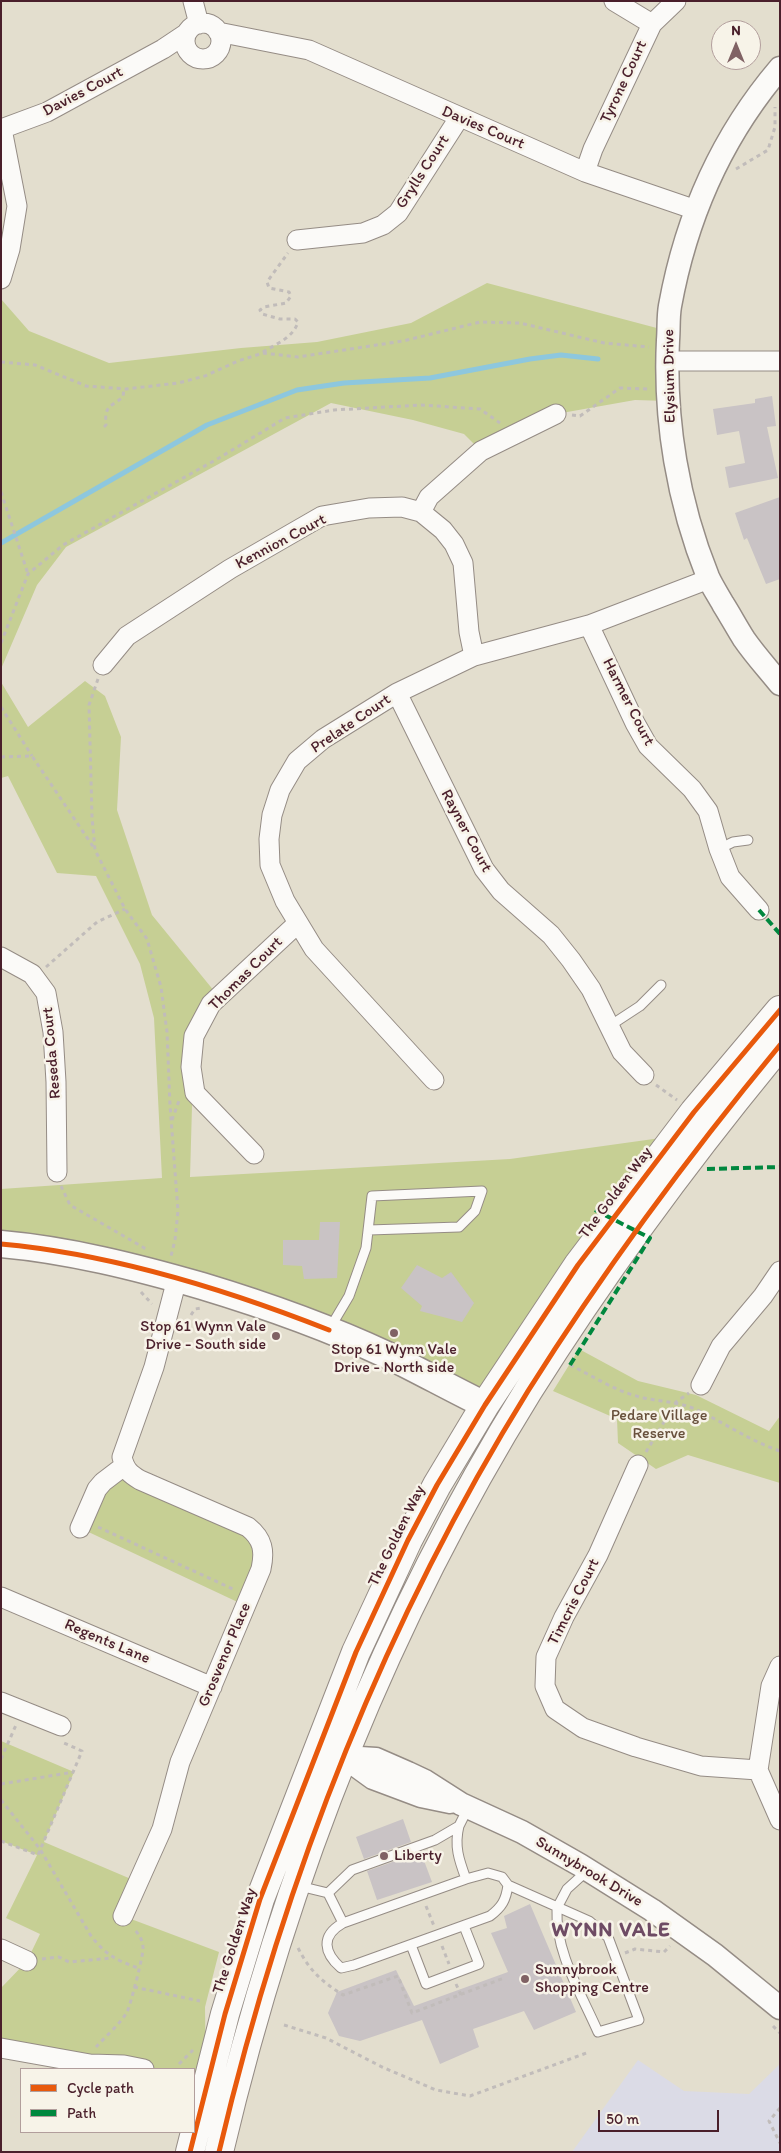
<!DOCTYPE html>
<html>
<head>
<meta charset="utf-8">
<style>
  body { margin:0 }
  #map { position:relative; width:781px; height:2153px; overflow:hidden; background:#e3dece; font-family:Itim,sans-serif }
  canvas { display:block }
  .frame { position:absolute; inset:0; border:2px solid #4a1f2b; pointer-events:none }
  .legend { position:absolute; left:20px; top:2068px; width:175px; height:65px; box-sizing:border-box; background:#f7f3e8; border:1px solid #b29e9c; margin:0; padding:6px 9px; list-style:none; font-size:15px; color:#4a1f2b }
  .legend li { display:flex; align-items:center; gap:10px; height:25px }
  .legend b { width:25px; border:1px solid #b29e9c }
  .north { position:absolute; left:711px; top:20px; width:50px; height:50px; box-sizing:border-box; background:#f7f3e8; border:1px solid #b29e9c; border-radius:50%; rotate:0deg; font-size:14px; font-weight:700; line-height:20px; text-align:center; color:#4a1f2b }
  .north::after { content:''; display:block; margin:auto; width:18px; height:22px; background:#806264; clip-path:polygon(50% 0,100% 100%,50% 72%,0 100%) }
  .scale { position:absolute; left:598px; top:2110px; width:121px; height:22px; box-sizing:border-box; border:2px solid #4a1f2b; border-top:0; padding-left:6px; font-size:15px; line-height:18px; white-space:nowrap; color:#4a1f2b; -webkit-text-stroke:4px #f7f3e8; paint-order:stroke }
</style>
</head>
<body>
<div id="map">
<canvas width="781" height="2153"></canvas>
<div class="frame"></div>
<ul class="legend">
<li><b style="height:6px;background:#e8590c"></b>Cycle path</li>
<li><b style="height:6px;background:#00873e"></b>Path</li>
</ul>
<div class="north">N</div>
<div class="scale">50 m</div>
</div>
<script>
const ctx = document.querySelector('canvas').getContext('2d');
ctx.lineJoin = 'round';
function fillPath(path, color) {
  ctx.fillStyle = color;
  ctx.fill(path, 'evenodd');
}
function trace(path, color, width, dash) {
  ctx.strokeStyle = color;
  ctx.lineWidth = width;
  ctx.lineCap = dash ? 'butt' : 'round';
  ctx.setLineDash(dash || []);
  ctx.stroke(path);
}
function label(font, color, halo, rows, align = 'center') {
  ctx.font = font + ' Itim,sans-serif';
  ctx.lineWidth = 5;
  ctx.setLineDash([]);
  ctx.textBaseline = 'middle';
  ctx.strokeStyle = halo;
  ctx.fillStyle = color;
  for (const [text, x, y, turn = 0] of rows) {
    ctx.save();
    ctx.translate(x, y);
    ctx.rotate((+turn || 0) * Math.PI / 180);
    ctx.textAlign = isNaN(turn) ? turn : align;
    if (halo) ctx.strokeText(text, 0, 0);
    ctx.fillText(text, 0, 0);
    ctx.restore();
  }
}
fillPath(new Path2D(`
  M638 2060 684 2091 749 2094 780 2064V2152H572Z`), '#dbdbe6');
fillPath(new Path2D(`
  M487 283 668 331V401L635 400 556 414 481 451 464 434 413 420 331 403 66 547 37 585 1 669V299L29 331 109 363 241 348 317 342 411 323Z
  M85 681 105 696 121 737 117 810 152 915 219 997 194 1036 190 1177 510 1159 675 1136 485 1405 266 1305 1 1245V1189L162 1178 154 1018 140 964 96 876 57 873 8 776 1 778V682L28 727Z
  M579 1349 638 1381 696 1395 769 1431 780 1416V1483L688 1455 656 1469 618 1443 617 1419 553 1391Z
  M124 1466 257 1535 246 1606 80 1528Z
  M1 1741 74 1772 44 1842 138 1882 123 1916 219 1952 205 2007 206 2091 194 2083V2069H144L1 2050V1988L27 1961 40 1934 6 1918 37 1855 1 1841Z`), '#c6cf94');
trace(new Path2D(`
  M1 543 207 425 297 390 344 383 430 378 530 359 561 355 598 359`), '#8dc7de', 5);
fillPath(new Path2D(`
  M772 396 776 426 767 427 778 478 729 488 725 467 745 463 739 431 717 435 713 409 755 403V399Z
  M780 497V579L766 584 747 538 744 540 735 513Z
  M320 1222H340L337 1278 304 1279 302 1266 283 1265V1240H319Z
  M417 1265 442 1278 451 1272 474 1303 462 1322 420 1311 422 1306 401 1288Z
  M403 1819 411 1842 364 1859 356 1837Z
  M415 1854 417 1860 423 1858 432 1882 377 1900 367 1871Z
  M530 1904 576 2012 534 2030 524 2011 473 2029 479 2047 440 2064 422 2020 360 2041 339 2036 328 2013 337 1992 396 1970 414 2006 508 1972 491 1933 507 1928 504 1916Z`), '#c9c3c5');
const service = new Path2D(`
  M719 849 733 842 748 840
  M608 1027 640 1006 661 985
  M330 1328 349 1296 366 1248 372 1196 482 1191 475 1211 459 1227 369 1230
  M459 1826C454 1846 459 1860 466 1879
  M508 1885 589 1921 608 1937 639 2020 598 2032C581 1993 555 1952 557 1909L558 1906 567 1889 588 1870
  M299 1886 328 1893 352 1870 435 1840 459 1826 468 1808
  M328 1893 343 1923 466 1879 488 1873 502 1877 508 1885C506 1900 502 1907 490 1916L354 1965 341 1968C324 1953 320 1936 343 1923
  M411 1945 426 1984 479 1964 464 1926`);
const minor = new Path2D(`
  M193 1 199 24
  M614 1 652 24
  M185 41a18 18 0 1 1 36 0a18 18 0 1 1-36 0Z
  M218 32 309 50 585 172 696 210
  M1 129 47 112 163 49 187 33
  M585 172 593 149 652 24 676 1
  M297 240 363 233 383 225 398 213 459 118
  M1 279 10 249 17 206 2 129
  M667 361H780
  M421 512 429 497 481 451 556 414
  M589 625 635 723 648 746 692 789 708 811 719 849 730 877 759 910
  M103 665 127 636 230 569 322 516 369 508 402 507 421 512 443 530 454 544 463 563 469 632 474 656
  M397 693 484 869 501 891 551 935 571 960 591 989 622 1052 644 1075
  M1 957 32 974 46 993 53 1032 56 1082 57 1172
  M434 1080 314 949 285 901 270 865 269 839 272 815 280 790 297 761 323 739 397 693 474 656 589 625 709 579
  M254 1154 195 1093 191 1067 194 1036 211 1004 298 923
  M701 1385 721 1346 763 1296 780 1271
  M638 1465 598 1555 564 1617 546 1657 545 1686 555 1709 583 1728 636 1747 701 1766 758 1770
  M80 1528 97 1489 103 1482 124 1466
  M1 1597 212 1687
  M780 1666 771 1686 758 1770 780 1820
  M1 1702 61 1726
  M123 1916 162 1829 180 1762 261 1569C265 1551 263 1539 248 1527L140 1480C130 1474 125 1470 122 1457L154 1367 177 1279
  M1 1949 27 1961
  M1 2048 90 2064 124 2065 144 2069`);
const tertiary = new Path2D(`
  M780 68C722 136 686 218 670 306 668 317 669 329 668 340 664 420 678 503 708 577 712 586 718 595 723 604 730 615 737 628 744 639 755 655 768 669 780 684
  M329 1751 344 1757 376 1759 408 1773 425 1781 461 1804 522 1832 580 1865 652 1910 715 1955 780 2008
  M344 1757 373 1778 421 1796 450 1802`);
const secondary = new Path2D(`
  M1 1244C69 1250 136 1267 202 1286 265 1305 327 1327 387 1355 420 1371 452 1389 485 1405`);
const primary = new Path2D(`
  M190 2152 225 2014 260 1899 356 1652 408 1540 437 1485 485 1405 578 1265 694 1112 780 1010
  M219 2152C282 1885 383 1625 528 1391 604 1270 689 1155 780 1045`);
trace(service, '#958c85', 11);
trace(minor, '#958c85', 21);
trace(tertiary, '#958c85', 25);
trace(secondary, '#958c85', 29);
trace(primary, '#958c85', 30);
trace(new Path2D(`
  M736 169 768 150 775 127V107
  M263 352C276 344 293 338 298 322L295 319H280L262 314 260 310 264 307 286 303 291 296 289 292 269 288 267 282 288 253
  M1 362 35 365 86 386 126 389 178 383 205 376 238 361 263 353 298 357 403 341 480 322 520 323 604 343 649 347
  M572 415 580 416 620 388 649 389
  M104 427 106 425C104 405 111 407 123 397L124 388
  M1 492 28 574
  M1 643 28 574 63 545 219 458 285 418 334 410 421 405 480 409 500 423
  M98 679 89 705 92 817 95 850 125 909 147 939 161 987 167 1032 170 1105 178 1211 175 1240 171 1256
  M1 707 32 756
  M1 757 32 756 94 848
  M46 967 97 922 125 909
  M656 1085 677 1100
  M172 1120 180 1098
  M61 1186 70 1205 146 1249
  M141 1292 152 1304
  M191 1315 195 1309 202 1308
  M570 1365C593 1376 615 1391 640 1397 659 1402 678 1401 697 1410 725 1423 750 1441 780 1451
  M646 1452 676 1402 689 1393
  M98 1527 235 1590
  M1 1759 16 1725
  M1 1784 74 1772
  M1 1800 40 1849 91 1936C106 1955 116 1960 138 1968
  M1 1841 38 1855 82 1751 64 1743
  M426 1906 434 1926
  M442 1946 449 1964
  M298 1948C310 1971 321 1981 343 1995L398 1976 412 2013 504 1978
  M625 1953 635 1949 664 1952 670 1946
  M42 1959 59 1957 69 1962 112 1958
  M456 1984 461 1995
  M134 1987 200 2001
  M284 2025 326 2038 382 2067 436 2090 470 2096 589 2052
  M773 2026 780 2033
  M96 2047C105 2037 121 2023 127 2012 130 2007 144 1953 143 1948 143 1940 139 1934 133 1928
  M179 2064 193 2050
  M780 2108 769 2121 780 2143`), '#c1bcba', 3, [4, 4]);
trace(service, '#fbfaf8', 9);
trace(minor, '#fbfaf8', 19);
trace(tertiary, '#fbfaf8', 22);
trace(secondary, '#fbfaf8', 26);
trace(primary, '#fbfaf8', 28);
trace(new Path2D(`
  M759 910 780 934
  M707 1169 780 1167
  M570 1365 650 1238 595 1210`), '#00873e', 4, [8, 4]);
trace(new Path2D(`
  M1 1244C113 1254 225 1289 329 1330
  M190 2152 225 2014 260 1899 356 1652 408 1540 437 1485 485 1405 578 1265 694 1112 780 1010
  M219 2152C282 1885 383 1625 528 1391 604 1270 689 1155 780 1045`), '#e8590c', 5);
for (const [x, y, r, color] of [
  [394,1333,5,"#806264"],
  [276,1336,5,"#806264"],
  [384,1856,5,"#806264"],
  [525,1979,5,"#806264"]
]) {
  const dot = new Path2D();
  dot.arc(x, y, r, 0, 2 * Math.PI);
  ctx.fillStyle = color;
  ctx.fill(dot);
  trace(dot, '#f7f3e8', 2);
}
label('16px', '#4a1f2b', '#f7f3e8', [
  ["Tyrone Court",624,82,-65],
  ["Davies Court",83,92,-28],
  ["Davies Court",483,128,23],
  ["Grylls Court",423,172,-57],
  ["Elysium Drive",670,376,-91],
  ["Kennion Court",281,542,-28],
  ["Harmer Court",628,702,63],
  ["Prelate Court",351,724,-34],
  ["Rayner Court",466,831,62],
  ["Thomas Court",246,974,-45],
  ["Reseda Court",52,1053,-95],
  ["The Golden Way",616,1193,-53],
  ["The Golden Way",397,1536,-64],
  ["Timcris Court",574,1602,-63],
  ["Regents Lane",107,1642,23],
  ["Grosvenor Place",225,1655,-67],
  ["Sunnybrook Drive",589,1872,31],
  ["The Golden Way",235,1941,-72]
]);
label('16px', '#4a1f2b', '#f7f3e8', [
  ["Stop 61 Wynn Vale",266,1327,"right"],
  ["Drive - South side",266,1345,"right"],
  ["Stop 61 Wynn Vale",394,1350,"center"],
  ["Drive - North side",394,1368,"center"],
  ["Liberty",394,1856],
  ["Sunnybrook",535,1970],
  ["Shopping Centre",535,1988]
], 'left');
label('16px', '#68503c', '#f7f3e8', [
  ["Pedare Village",659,1416],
  ["Reserve",659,1434]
]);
ctx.letterSpacing = '1px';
label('bold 21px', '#6e4b64', '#f7f3e8', [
  ["WYNN VALE",611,1931]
]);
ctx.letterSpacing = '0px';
</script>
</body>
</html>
